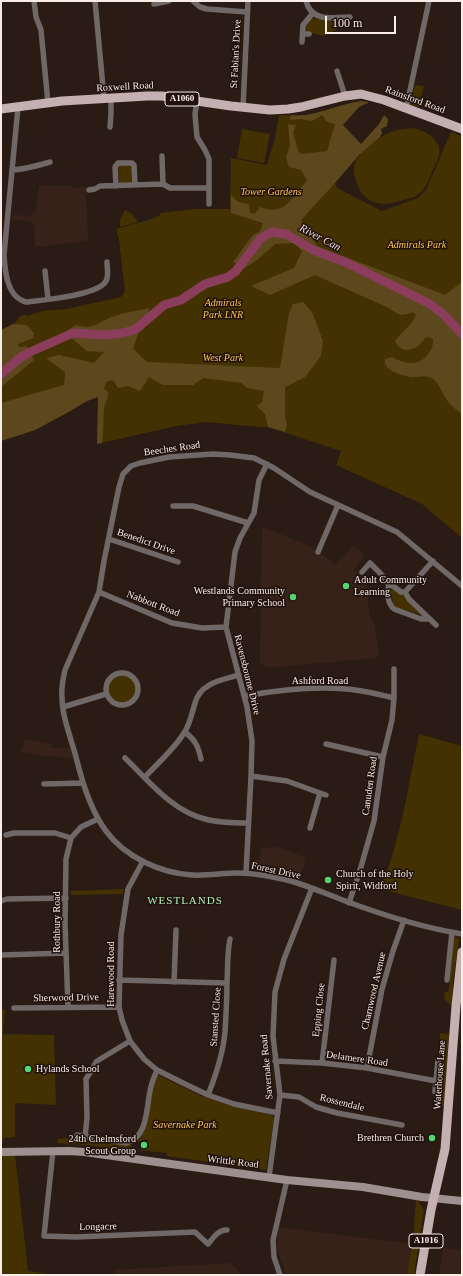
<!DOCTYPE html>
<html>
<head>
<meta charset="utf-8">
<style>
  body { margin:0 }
  #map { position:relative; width:463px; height:1276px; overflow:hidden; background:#2a1b15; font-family:Georgia,serif }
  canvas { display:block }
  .frame { position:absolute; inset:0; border:2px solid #f7ece8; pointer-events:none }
  .scale { position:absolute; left:325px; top:16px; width:71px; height:18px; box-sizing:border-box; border:2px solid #f7ece8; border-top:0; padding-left:5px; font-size:12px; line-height:14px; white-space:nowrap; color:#f7ece8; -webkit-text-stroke:3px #20110c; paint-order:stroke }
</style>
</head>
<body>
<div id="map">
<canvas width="463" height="1276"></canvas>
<div class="frame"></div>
<div class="scale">100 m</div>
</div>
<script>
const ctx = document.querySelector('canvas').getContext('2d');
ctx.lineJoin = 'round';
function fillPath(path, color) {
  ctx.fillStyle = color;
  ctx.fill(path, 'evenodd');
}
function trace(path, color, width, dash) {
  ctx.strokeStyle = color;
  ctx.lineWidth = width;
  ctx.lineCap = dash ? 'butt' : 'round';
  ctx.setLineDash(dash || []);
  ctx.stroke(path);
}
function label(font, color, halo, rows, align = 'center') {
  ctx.font = font + ' Georgia,serif';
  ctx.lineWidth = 3;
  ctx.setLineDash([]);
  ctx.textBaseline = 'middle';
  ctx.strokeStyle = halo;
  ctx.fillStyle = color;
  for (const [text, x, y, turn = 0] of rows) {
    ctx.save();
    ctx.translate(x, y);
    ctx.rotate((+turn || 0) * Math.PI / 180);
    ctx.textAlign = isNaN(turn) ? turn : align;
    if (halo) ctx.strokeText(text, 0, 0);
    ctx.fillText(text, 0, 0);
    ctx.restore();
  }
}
fillPath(new Path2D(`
  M39 186H73V188L86 187 88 241 36 247 34 237 35 226 29 221 12 219V215L29 216 36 210Z
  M262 527 295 540 299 541 324 555 335 565 338 561 354 546 365 555 354 570 366 578 369 613 375 626 379 654 375 658 268 668 260 663Z
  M25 739 52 744 51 748 70 747 73 758 45 756 21 752Z
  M278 847 306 858 300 879 275 871 254 870 255 860H260L261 848Z
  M279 1227 412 1244 407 1275H286L277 1248Z
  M443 1248 462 1250V1275H439Z
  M230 1263 243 1275H115L113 1270Z`), '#37221a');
fillPath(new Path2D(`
  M315 18 335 21 336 23V30L323 36 306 32 305 26 311 19Z
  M415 85 424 86 421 99H420L419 103 420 104 419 107 411 105Z
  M339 106 335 183 337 188 382 211 418 198 426 190 451 132 462 136V331L460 338 462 339V538L422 504 336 465 341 451 268 427H260L206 422 176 426 97 444 98 397 87 401 65 414 35 430 1 441V330C8 327 16 324 19 317L25 314 26 316 43 311 66 309 121 297 125 291 119 240 116 229 149 220 160 215V213L196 209H230L231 158 267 165 275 138 279 115 299 116 309 115Z
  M412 128C426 131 442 139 439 155 438 161 434 167 432 172 429 180 426 188 420 193 416 197 411 198 406 199 393 204 380 207 368 199 362 195 358 188 356 181 354 177 353 171 354 166 356 154 380 136 391 132 398 129 405 129 412 128Z
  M242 129 270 134 264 163 237 158Z
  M118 165H132V183H119Z
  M125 210 131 213 138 222 120 227V220Z
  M393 588 402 594 423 615 421 617 419 614 402 609 400 611 391 603 393 602 391 593 390 592V589Z
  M108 689a14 14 0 1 1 28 0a14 14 0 1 1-28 0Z
  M419 734 462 746V910L380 889C401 840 408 786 419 734Z
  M124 889 123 894 71 895V891Z
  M456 936 459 939V943L453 980 452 1005H451L444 999 445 992H447L449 989 453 941 454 938Z
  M1 1009 5 1010 3 1034 54 1035 56 1105 15 1103V1137L3 1138V1141H1Z
  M440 1033 449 1034 444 1107 435 1099V1094H437L440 1060 443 1058V1053L439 1052Z
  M156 1074 201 1096 228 1105 272 1115 274 1118 266 1170 167 1156V1153L138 1150 149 1147 147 1139 137 1142 144 1132 151 1090Z
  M74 1138 125 1145 131 1144 132 1148 127 1151 86 1145 57 1143 58 1139Z
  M1 1155H15L28 1271 55 1275H1Z
  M416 1200 419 1202 424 1210 414 1275H407L413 1239Z`), '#443101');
fillPath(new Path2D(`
  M361 101 368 102V103L359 107 343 125 361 144 379 124 384 115 388 119 387 126 381 129 382 133 380 137 360 154 335 183 301 220 317 246 445 295 462 282V331L460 338 462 339V414C456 410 450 405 446 399 441 391 438 380 429 377 423 375 416 378 410 377 401 375 382 370 385 359L392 357C404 364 419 367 428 354 432 349 433 346 433 339L429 337 425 338C418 350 402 356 395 341 402 331 411 327 416 315L413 312C401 317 399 315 389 308L315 275 270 295 251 286 294 268 302 251 294 243 275 244 257 260 245 268 233 262 253 235 260 231 263 223 231 213V195L238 202 249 204 250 213 255 214 260 207C266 209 272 211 278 209 287 208 301 188 307 180L301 170 289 167 286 157 290 146 288 124 296 125 293 133 299 153 303 154 327 151 335 124 327 122 322 115 312 121 301 119 290 120 291 115C315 118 337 104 361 101Z
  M303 302 312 312 323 341 321 356 305 377 285 387V417L287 424 285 432 268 427 265 414 257 406 262 402 264 391 247 388 242 383 203 378 193 385H163L149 377 140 391 128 386 118 388 113 380 106 382 104 389 108 392C109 398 105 402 104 408 103 420 104 431 102 443L97 444 98 397 87 401 65 414 35 430 1 441V403L64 385 65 372 46 358 59 355 94 363 104 352 87 351 65 333 75 325 87 327 95 325 109 318 121 314 150 308 138 334 133 349 147 362 280 368 289 313 293 304Z
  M13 324 27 325 34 333 33 338 18 344 19 347 27 346 28 349 1 371V330Z
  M31 354 34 360 1 387V377L22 359Z`), '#5c481c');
trace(new Path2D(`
  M1 374 21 357 30 352 73 333 106 335 123 333 136 329 164 305 181 300 205 284 228 277 236 271 260 239 268 234 272 232 286 234 313 250 347 263 430 304 443 314 462 334`), '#8b3d5c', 9);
trace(new Path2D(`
  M34 1 36 17 41 30 48 103
  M95 1 104 98
  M193 1 200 7 207 9 247 12
  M306 1C311 22 333 18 350 17
  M154 4 169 1
  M303 34H309
  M302 42 303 25 313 13
  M337 71 345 96
  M197 102 195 114 197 137 205 150 209 159V204
  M18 107 4 255C5 272 7 297 26 302 42 300 98 296 106 281 109 276 107 268 107 262
  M243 108 248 1
  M406 109 429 1
  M110 127 111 114V98
  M162 156 163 184 170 188H209
  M12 170C26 169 37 166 50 162
  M116 186 115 167 118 163H132L134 165 135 185
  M89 190 95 189 100 186 163 184
  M45 271 48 299
  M173 506H193L248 523
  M109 539 178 562
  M318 552 338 505
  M362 572 370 563 381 574 389 584 393 586 401 592H405L409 599 436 625
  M389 584C387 593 387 603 394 609L421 619H429
  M462 586 397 532 310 492 274 468 254 458 230 455 213 454 169 457 140 463 131 466 123 474 119 487 104 561 99 592 65 670C63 679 61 687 62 697 62 718 72 740 77 761 83 785 91 811 106 831 125 857 160 873 192 875 207 876 223 873 238 873 256 873 274 877 291 881 311 887 329 895 348 902 383 915 425 928 462 934
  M99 592 172 623 202 628 226 627
  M405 592 433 561
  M106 689a16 16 0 1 1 32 0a16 16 0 1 1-32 0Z
  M245 696C278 690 312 686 346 689 362 690 378 694 394 698
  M63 707 106 694
  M185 732C196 741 198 746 201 759
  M326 744 383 757
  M125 758C149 781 172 811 205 819 219 823 234 823 248 823
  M251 776 287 781 320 793 310 828
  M145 777C158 763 175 748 184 733 190 724 192 713 195 703 200 683 222 680 239 675
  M44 784 83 783
  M320 793 326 795
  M6 835 14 833H55L71 838
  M143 861 128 889 121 935 119 1007 122 1020 130 1041 144 1059 157 1070 185 1084 208 1095 234 1104 278 1113
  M246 873 251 776 252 741 247 707 226 627 235 552 240 538 254 513 259 480 267 464
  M1 901 7 899 66 898
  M349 903 361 867 374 821 383 757 392 720 394 698V669
  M2 955 66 953
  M119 980 227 983
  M447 980 452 932
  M174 982 176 930
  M68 1007 65 923 66 859 71 838 81 827 98 819
  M14 1008 119 1007
  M275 1061 322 1063 367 1068 436 1081
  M322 1063 334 960
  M367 1068 382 989 393 951 404 920
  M435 1092 438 1060
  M208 1095C216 1075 223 1054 225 1032 226 1016 227 999 227 982 228 968 227 953 230 939
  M280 1095 299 1097 316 1107 337 1113 402 1125
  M77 1135 126 1143C148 1137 146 1110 150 1091 151 1084 154 1077 157 1070
  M85 1137 87 1118 86 1079 97 1061 130 1041
  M53 1151 44 1236 76 1237 195 1232 208 1244C213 1238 219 1229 227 1230
  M269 1177 280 1095 273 1036 275 992 284 959 312 888
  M280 1275 274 1257 273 1240 287 1180`), '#706767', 5.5);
trace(new Path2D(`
  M1 1152 69 1151 84 1152 287 1180 363 1187 422 1197 462 1201`), '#9f9090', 8);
trace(new Path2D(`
  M1 109 62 101 147 96H162L231 106 270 110 288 109 301 107 345 96 361 94 384 100 462 129
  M420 1275 431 1210 445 1149 456 1006 462 952`), '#c4b0b0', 9);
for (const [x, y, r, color] of [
  [346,586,4,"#53d672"],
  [293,597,4,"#53d672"],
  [328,880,4,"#53d672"],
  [28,1069,4,"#53d672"],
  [432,1138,4,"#53d672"],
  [144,1145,4,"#53d672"]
]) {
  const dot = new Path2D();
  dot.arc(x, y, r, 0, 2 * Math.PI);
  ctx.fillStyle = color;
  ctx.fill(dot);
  trace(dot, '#20110c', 1.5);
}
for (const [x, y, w] of [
  [182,99,34],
  [426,1241,34]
]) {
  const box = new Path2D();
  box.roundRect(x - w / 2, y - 7, w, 14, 3);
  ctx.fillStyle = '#20110c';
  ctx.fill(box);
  trace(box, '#f7ece8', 1);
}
label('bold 9px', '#f7ece8', null, [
  ["A1060",182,99],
  ["A1016",426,1241]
]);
label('10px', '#f7ece8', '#20110c', [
  ["St Fabian's Drive",236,54,-87],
  ["Roxwell Road",125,87,-3],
  ["Rainsford Road",415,100,20],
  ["Beeches Road",172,449,-8],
  ["Benedict Drive",146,542,19],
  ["Nabbott Road",153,604,21],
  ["Ravensbourne Drive",247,675,76],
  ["Ashford Road",320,681],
  ["Canuden Road",370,786,-82],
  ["Forest Drive",276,871,12],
  ["Rothbury Road",57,922,-90],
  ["Harewood Road",111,974,-90],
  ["Charnwood Avenue",374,991,-77],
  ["Sherwood Drive",66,998,-1],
  ["Epping Close",319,1010,-84],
  ["Stansted Close",216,1017,-86],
  ["Delamere Road",357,1059,8],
  ["Savernake Road",267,1067,-95],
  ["Waterhouse Lane",440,1075,-86],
  ["Rossendale",342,1103,14],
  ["Writtle Road",233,1162,7],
  ["Longacre",98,1227,-1]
]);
label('italic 10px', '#fbc656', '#20110c', [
  ["Tower Gardens",271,192],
  ["Admirals Park",417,245],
  ["Admirals",223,303],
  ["Park LNR",223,315],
  ["West Park",223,358],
  ["Savernake Park",185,1125]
]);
label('10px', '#f7ece8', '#20110c', [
  ["Adult Community",354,580],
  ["Learning",354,592],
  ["Westlands Community",285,591,"right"],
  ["Primary School",285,603,"right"],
  ["Church of the Holy",336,874],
  ["Spirit, Widford",336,886],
  ["Hylands School",36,1069],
  ["Brethren Church",424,1138,"right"],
  ["24th Chelmsford",136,1139,"right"],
  ["Scout Group",136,1151,"right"]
], 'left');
label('italic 11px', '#f2dae1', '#20110c', [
  ["River Can",320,238,28]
]);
ctx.letterSpacing = '1px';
label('11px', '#b0f1ba', '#20110c', [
  ["WESTLANDS",185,901]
]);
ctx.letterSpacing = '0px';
</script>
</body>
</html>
